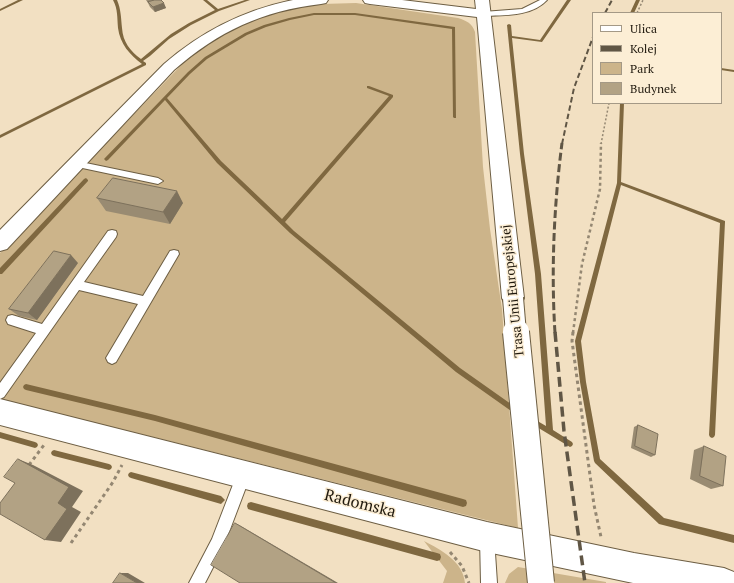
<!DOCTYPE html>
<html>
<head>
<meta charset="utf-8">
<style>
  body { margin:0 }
  #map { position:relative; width:734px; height:583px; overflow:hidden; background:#f2e0c2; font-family:"PT Serif",serif }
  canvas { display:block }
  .legend { position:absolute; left:592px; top:12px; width:130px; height:92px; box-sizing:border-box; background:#fceed5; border:1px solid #a49986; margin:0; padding:5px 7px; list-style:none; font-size:12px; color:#211a0f }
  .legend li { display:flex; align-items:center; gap:8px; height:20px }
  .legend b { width:20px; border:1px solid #a49986 }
</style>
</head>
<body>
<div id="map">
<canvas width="734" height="583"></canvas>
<ul class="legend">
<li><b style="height:5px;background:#fff"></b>Ulica</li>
<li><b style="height:5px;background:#605645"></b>Kolej</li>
<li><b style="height:11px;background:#ccb48a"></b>Park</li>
<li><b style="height:11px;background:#b2a284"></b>Budynek</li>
</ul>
</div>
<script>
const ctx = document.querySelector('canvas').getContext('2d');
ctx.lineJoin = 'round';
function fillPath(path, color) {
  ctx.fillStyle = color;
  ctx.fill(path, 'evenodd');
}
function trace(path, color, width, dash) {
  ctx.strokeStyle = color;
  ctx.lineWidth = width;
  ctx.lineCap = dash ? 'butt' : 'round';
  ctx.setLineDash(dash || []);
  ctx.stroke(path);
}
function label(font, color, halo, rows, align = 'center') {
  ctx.font = font + ' "PT Serif",serif';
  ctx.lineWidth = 3;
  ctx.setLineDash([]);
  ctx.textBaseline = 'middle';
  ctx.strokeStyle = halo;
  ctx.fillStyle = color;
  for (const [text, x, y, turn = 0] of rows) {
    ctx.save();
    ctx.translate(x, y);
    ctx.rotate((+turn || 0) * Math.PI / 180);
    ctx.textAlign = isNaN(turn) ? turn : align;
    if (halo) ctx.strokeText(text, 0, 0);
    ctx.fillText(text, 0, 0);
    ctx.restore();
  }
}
fillPath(new Path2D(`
  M356 3 458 18C467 21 472 23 475 32L483 167 490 229 502 309 518 528 0 399V253L191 55 225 31 273 12 322 4Z
  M424 541C441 550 463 561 465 583H443L447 571Z
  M518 567 606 582V583H505L509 574Z`), '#ccb48a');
fillPath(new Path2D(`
  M18 0H23L0 11V9Z
  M113 0H117C121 9 121 18 122 28 123 42 130 51 141 59L171 34 189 23 215 10 203 0H207L218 9 245 0H250L219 11 191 25 169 39 150 56 143 61 146 63V65L0 138V135L142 64C130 55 120 44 118 28 117 18 118 9 113 0Z
  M567 0H571L542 42 512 38 524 154 541 274 553 430 572 442 573 444 572 446 570 447 532 424 531 422 532 420 534 419 546 426 535 274 520 154 507 25 509 24 511 25 512 36 540 40Z
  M636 0H640L634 13H630Z
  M314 13H355L455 27 456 118H454L453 117 452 29 355 15H314L290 20 266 27 247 35 207 59 190 74 167 98 221 161 282 219 389 96 367 88V86H369L393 95V97L285 222 294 231 460 368 518 409 519 411 518 413 516 414 514 413 456 372 290 233 217 163 165 100 108 160 106 161 104 159 188 72 205 57 245 33 264 25 289 18Z
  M721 68 734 70V72L721 70Z
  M620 103H624L621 182 725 221V222L715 435 714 437 712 438 710 437 709 435 720 223 621 185 581 341 586 382 600 459 664 518 734 535V543L659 524 595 463 594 461 580 382 575 341 617 183Z
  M86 178 88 180V181L2 274H0V268L84 179Z
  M26 384 155 415 463 499 466 500 467 503 466 506 463 507 155 421 26 390 24 389 23 387 24 385Z
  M0 432 35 442 37 443 38 445 37 447 35 448 0 438Z
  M54 450 109 464 111 465 112 467 111 469 109 470 54 456 52 455 51 453 52 451Z
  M131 472 221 496 225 500 221 504 131 478 129 477 128 475 129 473Z
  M251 502 437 553 440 554 441 557 440 560 437 561 251 510 248 509 247 506 248 503Z`), '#7f6840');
const service = new Path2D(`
  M540 0H547C531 17 504 15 483 16L480 14 483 12 522 9Z
  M76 161 158 178 163 181 158 184 73 166 71 164Z
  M112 230 116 231 117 234 116 237 84 282 143 296 170 251 174 250 178 251 179 254 116 362 112 364 108 362 106 358 138 304 79 290 4 397 0 399V383L36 333 8 324 6 320 8 316 12 315 42 324 108 231Z
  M244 467 249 469 251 474 223 548 205 583H189L212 539 239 469Z
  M487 531 492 533 494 538 497 583H481L480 538 482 533Z`);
const tertiary = new Path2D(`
  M0 399 487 522 634 553 724 568 734 572V583H633L487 552 0 425Z`);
const secondary = new Path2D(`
  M293 0H328L326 3 321 4C262 11 219 31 174 70L7 249 0 251V230L164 64C202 31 244 10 293 0Z
  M363 0H402L476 9 475 0H489L524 298 521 305 513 307 505 305 502 298 477 17 370 4 365 3Z`);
trace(service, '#6d5e43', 2);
trace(tertiary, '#6d5e43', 2);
trace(secondary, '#6d5e43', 2);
trace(new Path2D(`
  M637 13 643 0
  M601 144 609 103`), '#948772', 1.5, [2, 2]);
trace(new Path2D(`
  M573 333 582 264 600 189 601 143`), '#948772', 2.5, [3, 3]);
trace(new Path2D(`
  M573 332 572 341 594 505 601 537
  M29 465 44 445
  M71 543 113 482 122 465
  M450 552 462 566 469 583`), '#948772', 3, [3.5, 3.5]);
fillPath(service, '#fff');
fillPath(tertiary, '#fff');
fillPath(secondary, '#fff');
trace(new Path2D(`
  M605 13 612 0
  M562 144 574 88 593 37`), '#605645', 2, [5.5, 3]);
trace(new Path2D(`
  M555 333C551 270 554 205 562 143`), '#605645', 3, [8, 3.5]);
trace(new Path2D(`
  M555 332 564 431 585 583`), '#605645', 3.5, [10, 5]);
const secondaryBridgeFar1 = new Path2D(`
  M513 298 516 333`);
const secondaryBridge = new Path2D(`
  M516 332 541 583`);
trace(secondaryBridgeFar1, '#6d5e43', 22, []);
trace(secondaryBridge, '#6d5e43', 28, []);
trace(secondaryBridgeFar1, '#fff', 20);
trace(secondaryBridge, '#fff', 26);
fillPath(new Path2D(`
  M146 0H161L166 8 155 12 150 7 148 3Z
  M97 198 183 203 170 224 106 211Z
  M78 263 37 320 19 316 9 309Z
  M638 425 655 455 651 457 631 448 634 427Z
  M704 446 723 486 711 489 690 479 694 450Z`), '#998b72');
fillPath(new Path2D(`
  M164 3 166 8 155 12 153 7Z
  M177 191 183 203 170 224 163 212Z
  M71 255 78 263 37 320 28 313Z
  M18 459 33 465 83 491 72 507 81 512 61 542 45 540 58 503Z
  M235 523 241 526 338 583H336Z
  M120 573H128L145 583H137Z`), '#7d715c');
const building = new Path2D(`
  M155 0H161L164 3 153 7 148 2Z
  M113 178 177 191 163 212 97 198Z
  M54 251 71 255 28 313 9 309Z
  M638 425 658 434 655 455 635 446Z
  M704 446 726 456 723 486 700 476Z
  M18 459 69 487 58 503 67 509 45 540 0 514V503L15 483 4 477Z
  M235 523 336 583H240L211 565Z
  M120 573 137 583H113Z`);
fillPath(building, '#b2a284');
trace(building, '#7d715c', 1);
label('13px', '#211a0f', '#fceed5', [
  ["Trasa Unii Europejskiej",513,291,-96]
]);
label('16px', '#211a0f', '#fceed5', [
  ["Radomska",360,504,14]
]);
</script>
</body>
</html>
